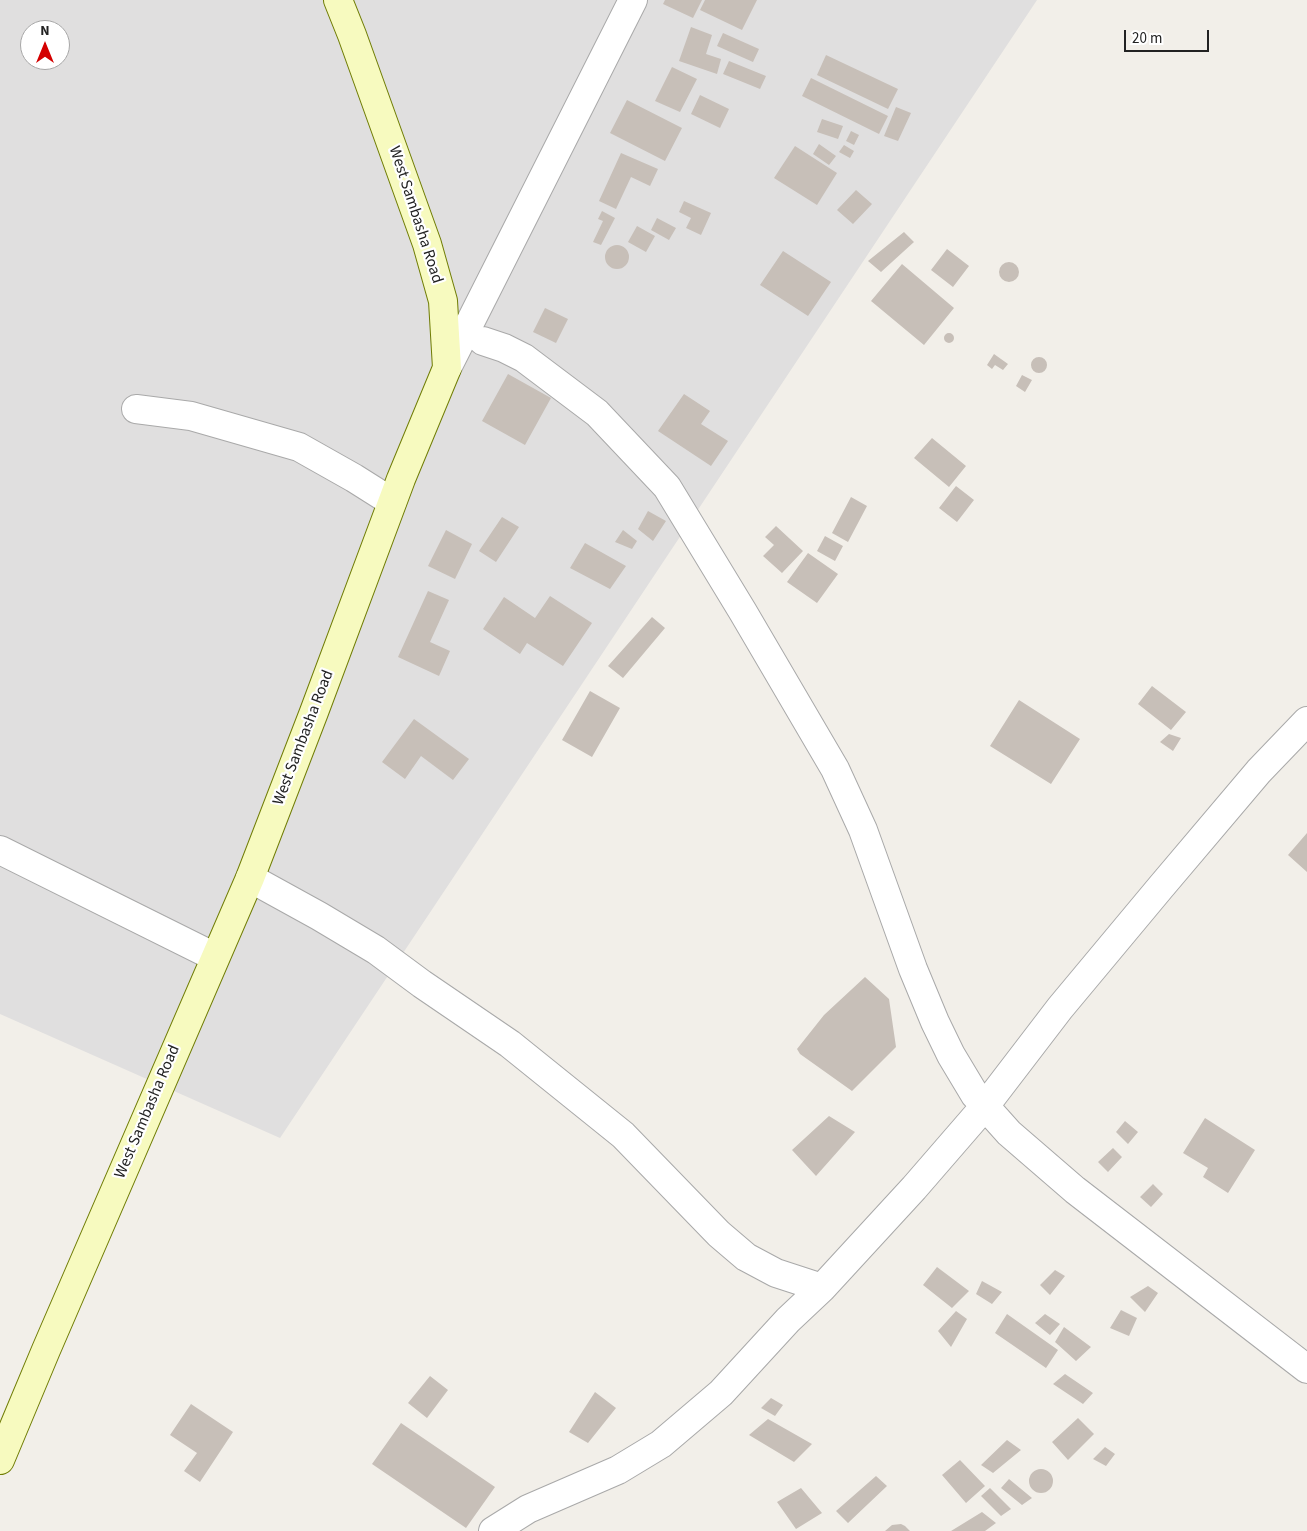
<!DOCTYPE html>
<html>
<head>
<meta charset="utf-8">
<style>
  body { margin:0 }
  #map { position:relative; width:1307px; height:1531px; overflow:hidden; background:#f2efe9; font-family:"Source Sans 3",sans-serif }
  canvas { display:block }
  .north { position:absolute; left:20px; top:20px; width:50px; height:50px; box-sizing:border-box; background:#fff; border:1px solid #a7a7a7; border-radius:50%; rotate:0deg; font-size:14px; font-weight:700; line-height:20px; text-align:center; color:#222 }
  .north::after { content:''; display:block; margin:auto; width:18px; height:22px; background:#d40000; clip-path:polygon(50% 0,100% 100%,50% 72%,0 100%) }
  .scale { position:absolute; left:1124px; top:30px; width:85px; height:22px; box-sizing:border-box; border:2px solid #222; border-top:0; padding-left:6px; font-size:15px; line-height:18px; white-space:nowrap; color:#222; -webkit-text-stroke:4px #fff; paint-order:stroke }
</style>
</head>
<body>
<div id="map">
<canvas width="1307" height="1531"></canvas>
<div class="north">N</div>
<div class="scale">20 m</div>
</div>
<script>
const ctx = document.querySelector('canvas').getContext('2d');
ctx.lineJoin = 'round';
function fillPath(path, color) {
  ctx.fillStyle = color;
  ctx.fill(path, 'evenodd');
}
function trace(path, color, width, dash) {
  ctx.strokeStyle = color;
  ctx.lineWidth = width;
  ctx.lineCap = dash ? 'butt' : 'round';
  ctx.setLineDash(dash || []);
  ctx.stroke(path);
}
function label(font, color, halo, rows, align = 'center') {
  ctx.font = font + ' "Source Sans 3",sans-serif';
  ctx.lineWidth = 4.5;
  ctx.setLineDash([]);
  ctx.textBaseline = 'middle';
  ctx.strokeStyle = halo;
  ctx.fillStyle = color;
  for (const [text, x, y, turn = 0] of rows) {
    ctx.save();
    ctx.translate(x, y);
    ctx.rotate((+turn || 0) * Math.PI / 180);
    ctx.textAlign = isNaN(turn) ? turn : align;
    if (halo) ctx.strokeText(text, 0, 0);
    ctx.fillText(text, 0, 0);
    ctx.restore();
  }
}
fillPath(new Path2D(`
  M0 0H1037L280 1138 0 1014ZM30 30H60V60H30Z`), '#e0dfdf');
fillPath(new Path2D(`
  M665 0H702L693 18 663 4Z
  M705 0H757L742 30 700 10Z
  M691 27 712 35 706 54 721 59 717 74 679 61Z
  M723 33 759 49 753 62 717 46Z
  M826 55 898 89 888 109 817 75Z
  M729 61 766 76 760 89 723 74Z
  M672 67 697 79 680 112 655 101Z
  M811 78 888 116 879 134 802 96Z
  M700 95 729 109 720 128 691 114Z
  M627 100 682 128 665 161 610 133Z
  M896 107 911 113 898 141 884 136Z
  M822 119 843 126 838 139 817 132Z
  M851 131 859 135 854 145 846 141Z
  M819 144 836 156 829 165 813 154Z
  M844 145 854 151 850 158 839 152Z
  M795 146 837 173 817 205 774 178Z
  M621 153 658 169 650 186 631 177 616 209 599 201Z
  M856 190 872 204 853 224 837 210Z
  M684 201 711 213 701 235 686 228 691 218 679 212Z
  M602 211 615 218 601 245 593 242 603 221 598 219Z
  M657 218 676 228 669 240 651 230Z
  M637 226 655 236 646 252 628 242Z
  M904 232 914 242 881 272 868 261Z
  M605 257a12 12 0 1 1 24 0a12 12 0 1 1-24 0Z
  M947 249 969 266 953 287 931 270Z
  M783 251 831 282 808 316 760 285Z
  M999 272a10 10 0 1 1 20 0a10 10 0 1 1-20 0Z
  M902 264 954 308 924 345 871 301Z
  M545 308 568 319 556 343 533 332Z
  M944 338a5 5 0 1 1 10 0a5 5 0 1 1-10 0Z
  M994 354 1008 364 1003 370 995 365 992 369 987 365Z
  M1031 365a8 8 0 1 1 16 0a8 8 0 1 1-16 0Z
  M508 374 551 398 525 445 482 421Z
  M1022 375 1032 380 1025 392 1016 386Z
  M684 394 710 411 701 424 728 441 711 466 658 431Z
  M932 438 966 466 949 487 914 458Z
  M956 486 974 500 957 522 939 508Z
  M851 497 867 506 848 542 832 533Z
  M648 511 666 521 653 541 638 529Z
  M502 517 519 527 496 562 479 551Z
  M776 526 803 551 782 573 763 556 774 545 765 537Z
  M446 530 472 544 455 579 428 566Z
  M623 530 637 541 632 549 615 542Z
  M825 536 843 546 835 561 817 551Z
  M585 543 626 566 610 589 570 568Z
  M808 553 838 574 817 603 787 582Z
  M428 591 449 600 430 642 450 651 439 676 398 657Z
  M550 596 592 623 563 666 527 643 520 654 483 629 504 597 535 618Z
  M652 617 665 628 623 678 608 666Z
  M1152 686 1186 712 1171 730 1138 704Z
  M590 691 620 708 592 757 562 740Z
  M1019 700 1080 739 1051 784 990 746Z
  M414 719 469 759 453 780 421 756 405 779 382 762Z
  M1169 734 1181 738 1173 751 1160 742Z
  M1307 833V872L1288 855Z
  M865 977 889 999 896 1047 852 1091 800 1054 797 1049 824 1015Z
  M829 1116 855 1132 816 1176 792 1150Z
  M1205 1118 1255 1150 1228 1193 1203 1177 1208 1168 1183 1153Z
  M1125 1121 1138 1132 1128 1144 1116 1132Z
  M1113 1148 1122 1157 1108 1172 1098 1162Z
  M1153 1184 1163 1194 1151 1207 1140 1197Z
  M937 1267 969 1291 952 1308 923 1285Z
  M1055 1270 1065 1276 1050 1295 1040 1285Z
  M982 1281 1002 1292 992 1304 976 1294Z
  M1148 1286 1158 1293 1145 1312 1130 1297Z
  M1121 1310 1137 1318 1129 1336 1110 1328Z
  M956 1311 967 1319 951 1347 938 1331Z
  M1007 1314 1058 1350 1046 1368 995 1333Z
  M1045 1314 1060 1324 1050 1335 1035 1323Z
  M1064 1327 1091 1347 1076 1361 1055 1342Z
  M1065 1374 1093 1393 1083 1404 1053 1384Z
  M430 1376 448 1390 427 1418 408 1403Z
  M595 1392 616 1408 588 1443 569 1432Z
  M771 1398 783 1405 775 1416 761 1408Z
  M191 1404 233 1432 200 1482 184 1471 197 1453 170 1435Z
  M1078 1418 1094 1434 1068 1460 1052 1442Z
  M768 1419 812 1444 794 1462 749 1435Z
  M401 1423 495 1487 466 1528 372 1464Z
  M1007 1440 1021 1450 993 1473 981 1465Z
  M1105 1447 1115 1454 1106 1466 1093 1459Z
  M960 1460 985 1486 966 1503 942 1475Z
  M1029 1481a12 12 0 1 1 24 0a12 12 0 1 1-24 0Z
  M876 1476 887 1486 848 1523 836 1511Z
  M1009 1479 1032 1498 1022 1505 1001 1488Z
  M801 1488 822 1513 796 1529 777 1502Z
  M990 1488 1011 1509 1001 1516 981 1496Z
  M982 1512 996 1523 985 1531H951Z
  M901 1524 905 1526 910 1531H885L892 1525Z`), '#c7bfb8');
const street = new Path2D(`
  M483 341 504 348 524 358 597 413 667 487 743 612 835 769 863 830 913 969 935 1022 951 1055 975 1095 1009 1133 1075 1190 1307 1369
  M447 368 633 0
  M136 409 191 416 299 447 354 478 392 502
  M0 850 215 957
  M250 878 319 916 376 950 422 984 510 1044 623 1135 719 1234 746 1257 776 1273 822 1288
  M493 1531 528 1509 618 1470 661 1444 721 1393 788 1320 822 1288 914 1188 985 1106 1060 1008 1160 888 1259 771 1307 721`);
const secondary = new Path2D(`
  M0 1460 46 1350 250 878 314 712 401 479 447 368 443 301 427 244 352 35 338 0`);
trace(street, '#a9a9a9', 30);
trace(secondary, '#707d05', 30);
trace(street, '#fff', 28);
trace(secondary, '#f7fabf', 28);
label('16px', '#222', '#fff', [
  ["West Sambasha Road",415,215,72],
  ["West Sambasha Road",304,738,-69],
  ["West Sambasha Road",148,1112,-67]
]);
</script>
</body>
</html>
